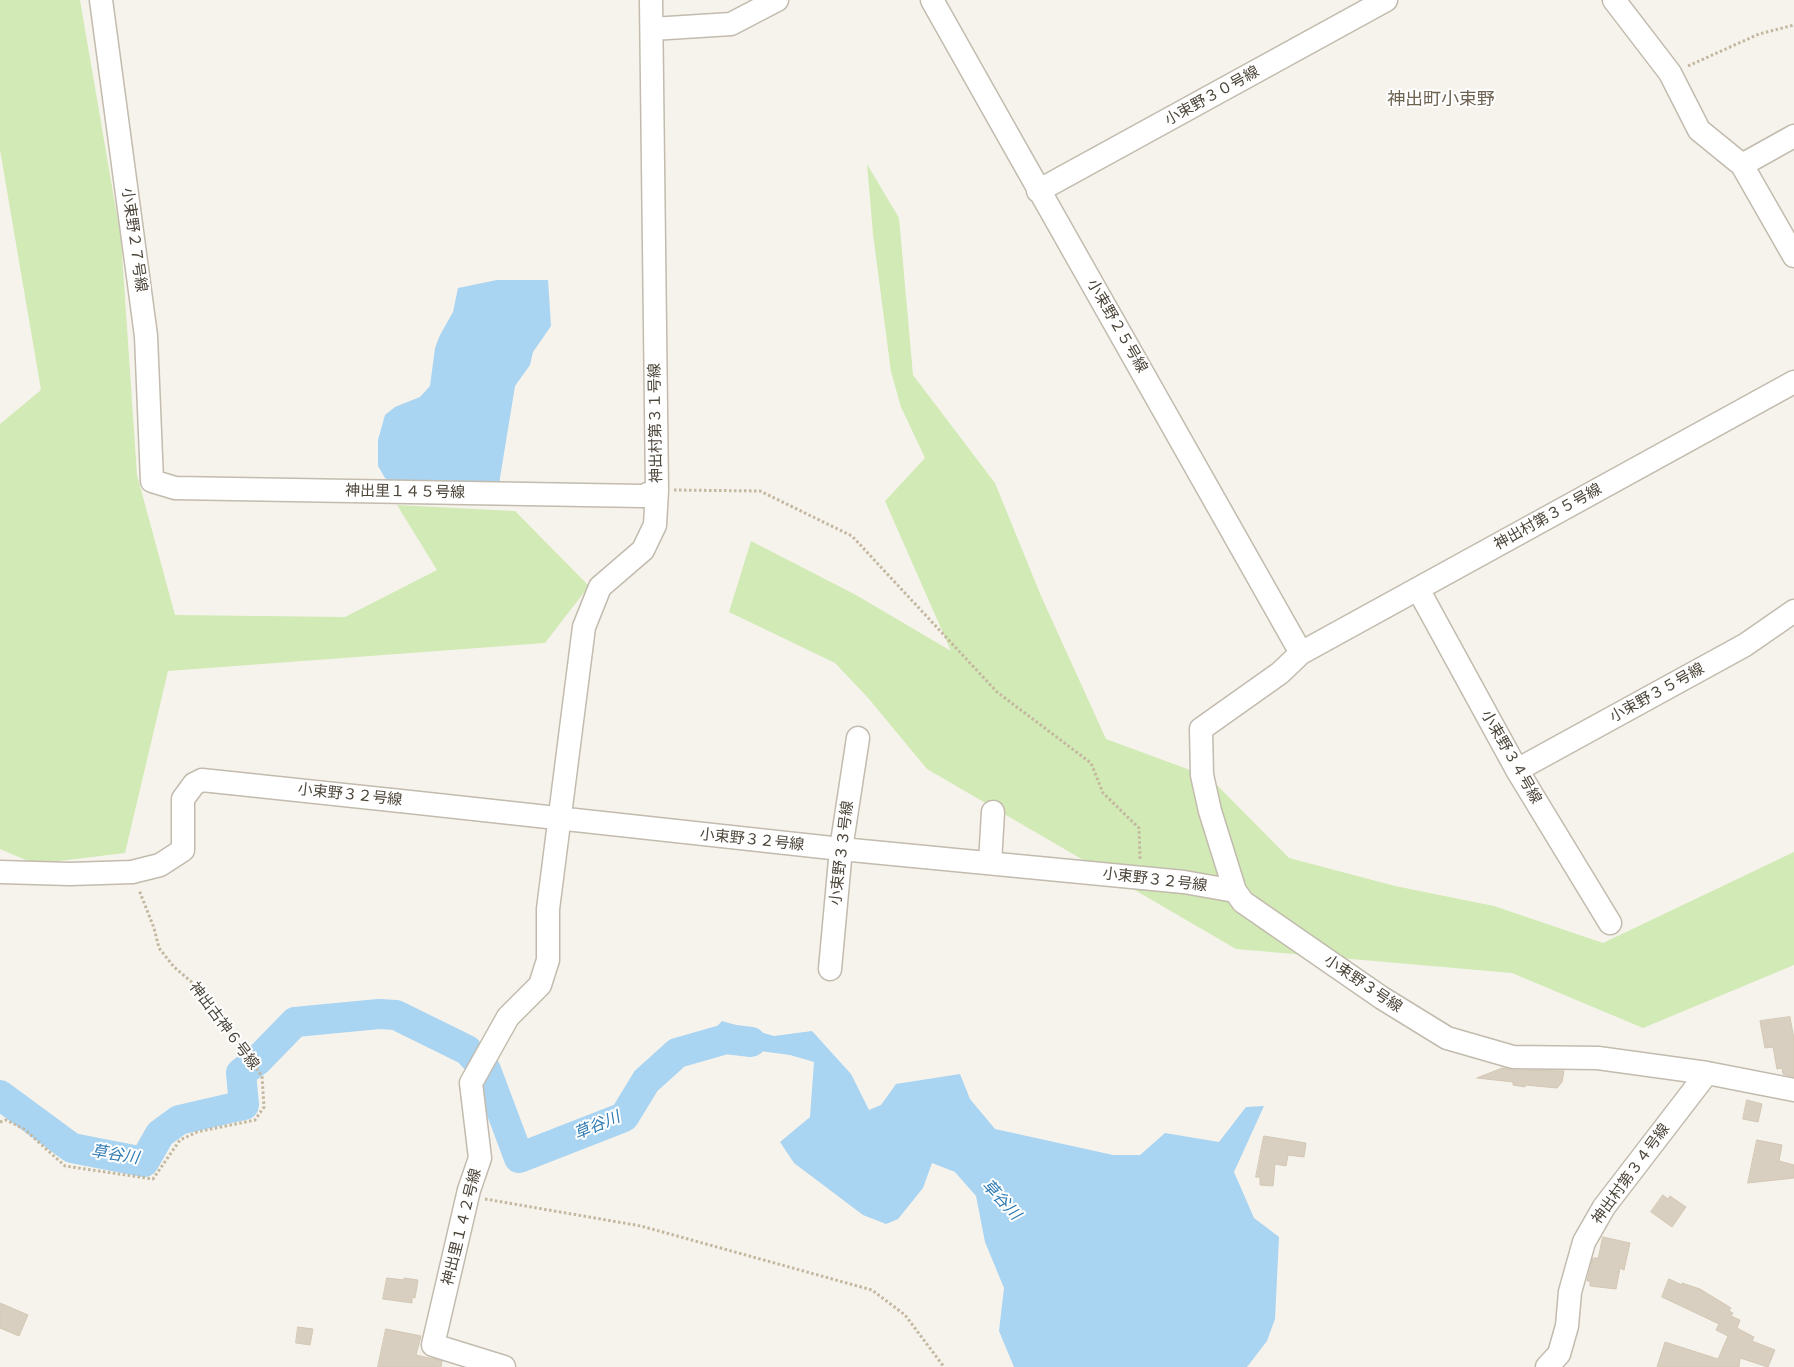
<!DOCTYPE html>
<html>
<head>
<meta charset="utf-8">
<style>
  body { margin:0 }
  canvas { display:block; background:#f6f3ec }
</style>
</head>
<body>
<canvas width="1794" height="1367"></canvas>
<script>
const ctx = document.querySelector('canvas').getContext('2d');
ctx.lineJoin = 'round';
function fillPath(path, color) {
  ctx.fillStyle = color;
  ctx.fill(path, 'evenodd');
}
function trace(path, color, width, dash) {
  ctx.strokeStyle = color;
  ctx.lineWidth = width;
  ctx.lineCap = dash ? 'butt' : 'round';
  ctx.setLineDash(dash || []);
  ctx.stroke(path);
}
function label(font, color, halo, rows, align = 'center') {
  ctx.font = font + ' "IBM Plex Sans","Noto Sans JP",sans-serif';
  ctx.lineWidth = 4;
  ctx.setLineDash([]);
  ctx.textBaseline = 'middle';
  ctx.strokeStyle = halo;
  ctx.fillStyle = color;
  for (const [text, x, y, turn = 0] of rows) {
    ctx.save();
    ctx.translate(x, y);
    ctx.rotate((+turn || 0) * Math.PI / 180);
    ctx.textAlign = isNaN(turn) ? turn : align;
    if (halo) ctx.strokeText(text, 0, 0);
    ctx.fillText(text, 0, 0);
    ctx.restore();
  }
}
fillPath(new Path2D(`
  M0 0H80L121 239 137 475 175 615 345 617 437 570 397 505 515 511 589 586 545 643 168 671 125 853 35 864 0 849V424L41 390 0 150Z
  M867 164 899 218 913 375 995 483 1041 596 1106 739 1209 777 1289 858 1395 886 1494 906 1603 943 1794 852V965L1643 1028 1512 973 1236 949 927 769 869 699 835 663 729 612 751 541 856 595 951 651 885 501 925 458 901 407 891 372 873 234Z`), '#d2eab5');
fillPath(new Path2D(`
  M497 280H548L551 326 533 352 530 365 515 386 499 484 395 486 385 478 378 466V440L385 415 395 407 420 397 430 386 435 348 440 335 453 312 458 288Z
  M722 1021 774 1036 812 1031 851 1074 869 1110 881 1105 896 1084 960 1074 970 1099 995 1129 1113 1155H1140L1165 1133 1219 1142 1246 1107 1264 1106 1234 1172 1254 1218 1279 1237 1275 1319 1267 1341 1247 1367H1014L999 1331 1004 1288 985 1242 976 1196 955 1172 932 1163 923 1188 898 1219 886 1224 863 1215 794 1163 780 1142 810 1117 814 1062 790 1055 715 1045 706 1038Z`), '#a9d4f2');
trace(new Path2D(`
  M0 1095 72 1148 144 1162 160 1134 179 1120 244 1105 241 1073 258 1060 295 1022 379 1014 396 1015 467 1050 486 1070 519 1158 624 1117 646 1081 677 1053 726 1039 751 1042`), '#a9d4f2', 30);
const building = new Path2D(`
  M1790 1017 1794 1039V1077L1783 1074 1782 1068 1777 1069 1773 1047 1765 1048 1760 1021Z
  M1503 1068 1513 1070 1564 1071 1562 1082 1557 1088 1526 1085 1525 1087 1513 1085V1082L1477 1078Z
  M1747 1100 1762 1104 1758 1122 1743 1119Z
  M1264 1136 1306 1143 1304 1157 1288 1155 1286 1166 1275 1164 1273 1186 1260 1185V1177H1256Z
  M1757 1140 1782 1145 1779 1161 1794 1165V1178L1748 1183Z
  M1663 1195 1668 1199 1670 1196 1686 1207 1672 1227 1651 1212Z
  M1603 1237 1630 1243 1624 1270 1620 1268 1616 1289 1590 1286V1281H1587L1593 1258H1598Z
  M387 1278 404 1280V1278L418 1280 415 1298 412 1297V1303L383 1299Z
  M1669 1279 1682 1285V1283L1700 1289 1731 1308 1729 1311 1733 1313 1731 1316 1740 1320 1737 1328 1754 1337 1752 1341 1775 1350 1768 1367 1740 1358 1739 1367H1657L1665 1342 1718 1359 1728 1336 1716 1330 1719 1324 1662 1297Z
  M0 1303 28 1315 19 1336 0 1328Z
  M298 1327 313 1329 310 1345 296 1343Z
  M386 1329 421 1336 416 1355 442 1361 441 1367H378Z`);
fillPath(building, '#d8cfc1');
trace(building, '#d3c7b4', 1);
const minor = new Path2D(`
  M101 0 146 336 152 481 175 488 643 496 657 490
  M932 0C1054 218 1179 434 1301 653
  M1614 0 1670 73 1699 130 1742 165 1794 256
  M652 29 731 24 777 0
  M1742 165 1794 136
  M1038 191 1386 0
  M1794 382 1301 653 1280 673 1201 729 1202 775 1210 811 1235 891 1243 902 1382 998 1447 1038 1513 1057 1598 1058 1707 1073 1794 1090
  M1418 589 1517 770 1610 923
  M1517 770 1745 645 1794 611
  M990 863 993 812
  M0 872 70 874 132 872 160 865 183 850V799L194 784 202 780 410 802 841 849 1184 882 1235 891
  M830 969 841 849 858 738
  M504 1367 433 1345 469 1190 480 1158 471 1083 508 1017 540 985 548 960V909L584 627 600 587 643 550 655 525 657 490 651 0
  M1547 1367 1559 1354 1567 1326 1570 1292 1584 1242 1604 1207 1707 1073`);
trace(minor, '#c2bbae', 25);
trace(new Path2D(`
  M1688 66 1759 34 1794 25
  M674 490 760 491 852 536 997 692 1091 763 1103 793 1139 828 1140 860
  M0 1122 6 1120 24 1129 65 1166 153 1179 180 1140 197 1132 255 1120 264 1107 262 1076 194 984 174 967 159 948 154 928 139 890
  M485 1199 641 1226 872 1290 905 1315 944 1367`), '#c4b79f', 3, [2.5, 2.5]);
trace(minor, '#fff', 22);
label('15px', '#4b4439', '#fff', [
  ["小束野３０号線",1212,96,-29],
  ["小束野２７号線",134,240,82],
  ["小束野２５号線",1117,326,60],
  ["神出村第３１号線",656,423,-91],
  ["神出里１４５号線",405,492,1],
  ["神出村第３５号線",1548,517,-29],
  ["小束野３５号線",1657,693,-29],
  ["小束野３４号線",1511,757,60],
  ["小束野３２号線",350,795,6],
  ["小束野３２号線",752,840,6],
  ["小束野３３号線",842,853,-83],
  ["小束野３２号線",1155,880,7],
  ["小束野３号線",1363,984,34],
  ["神出古神６号線",224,1026,53],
  ["神出村第３４号線",1631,1174,-54],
  ["神出里１４２号線",462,1227,-76]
]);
label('italic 16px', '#2e7ab2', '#fff', [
  ["草谷川",597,1126,-23],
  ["草谷川",115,1155,9],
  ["草谷川",1001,1200,47]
]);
label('18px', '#6e6250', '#fff', [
  ["神出町小束野",1441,100]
]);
</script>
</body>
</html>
